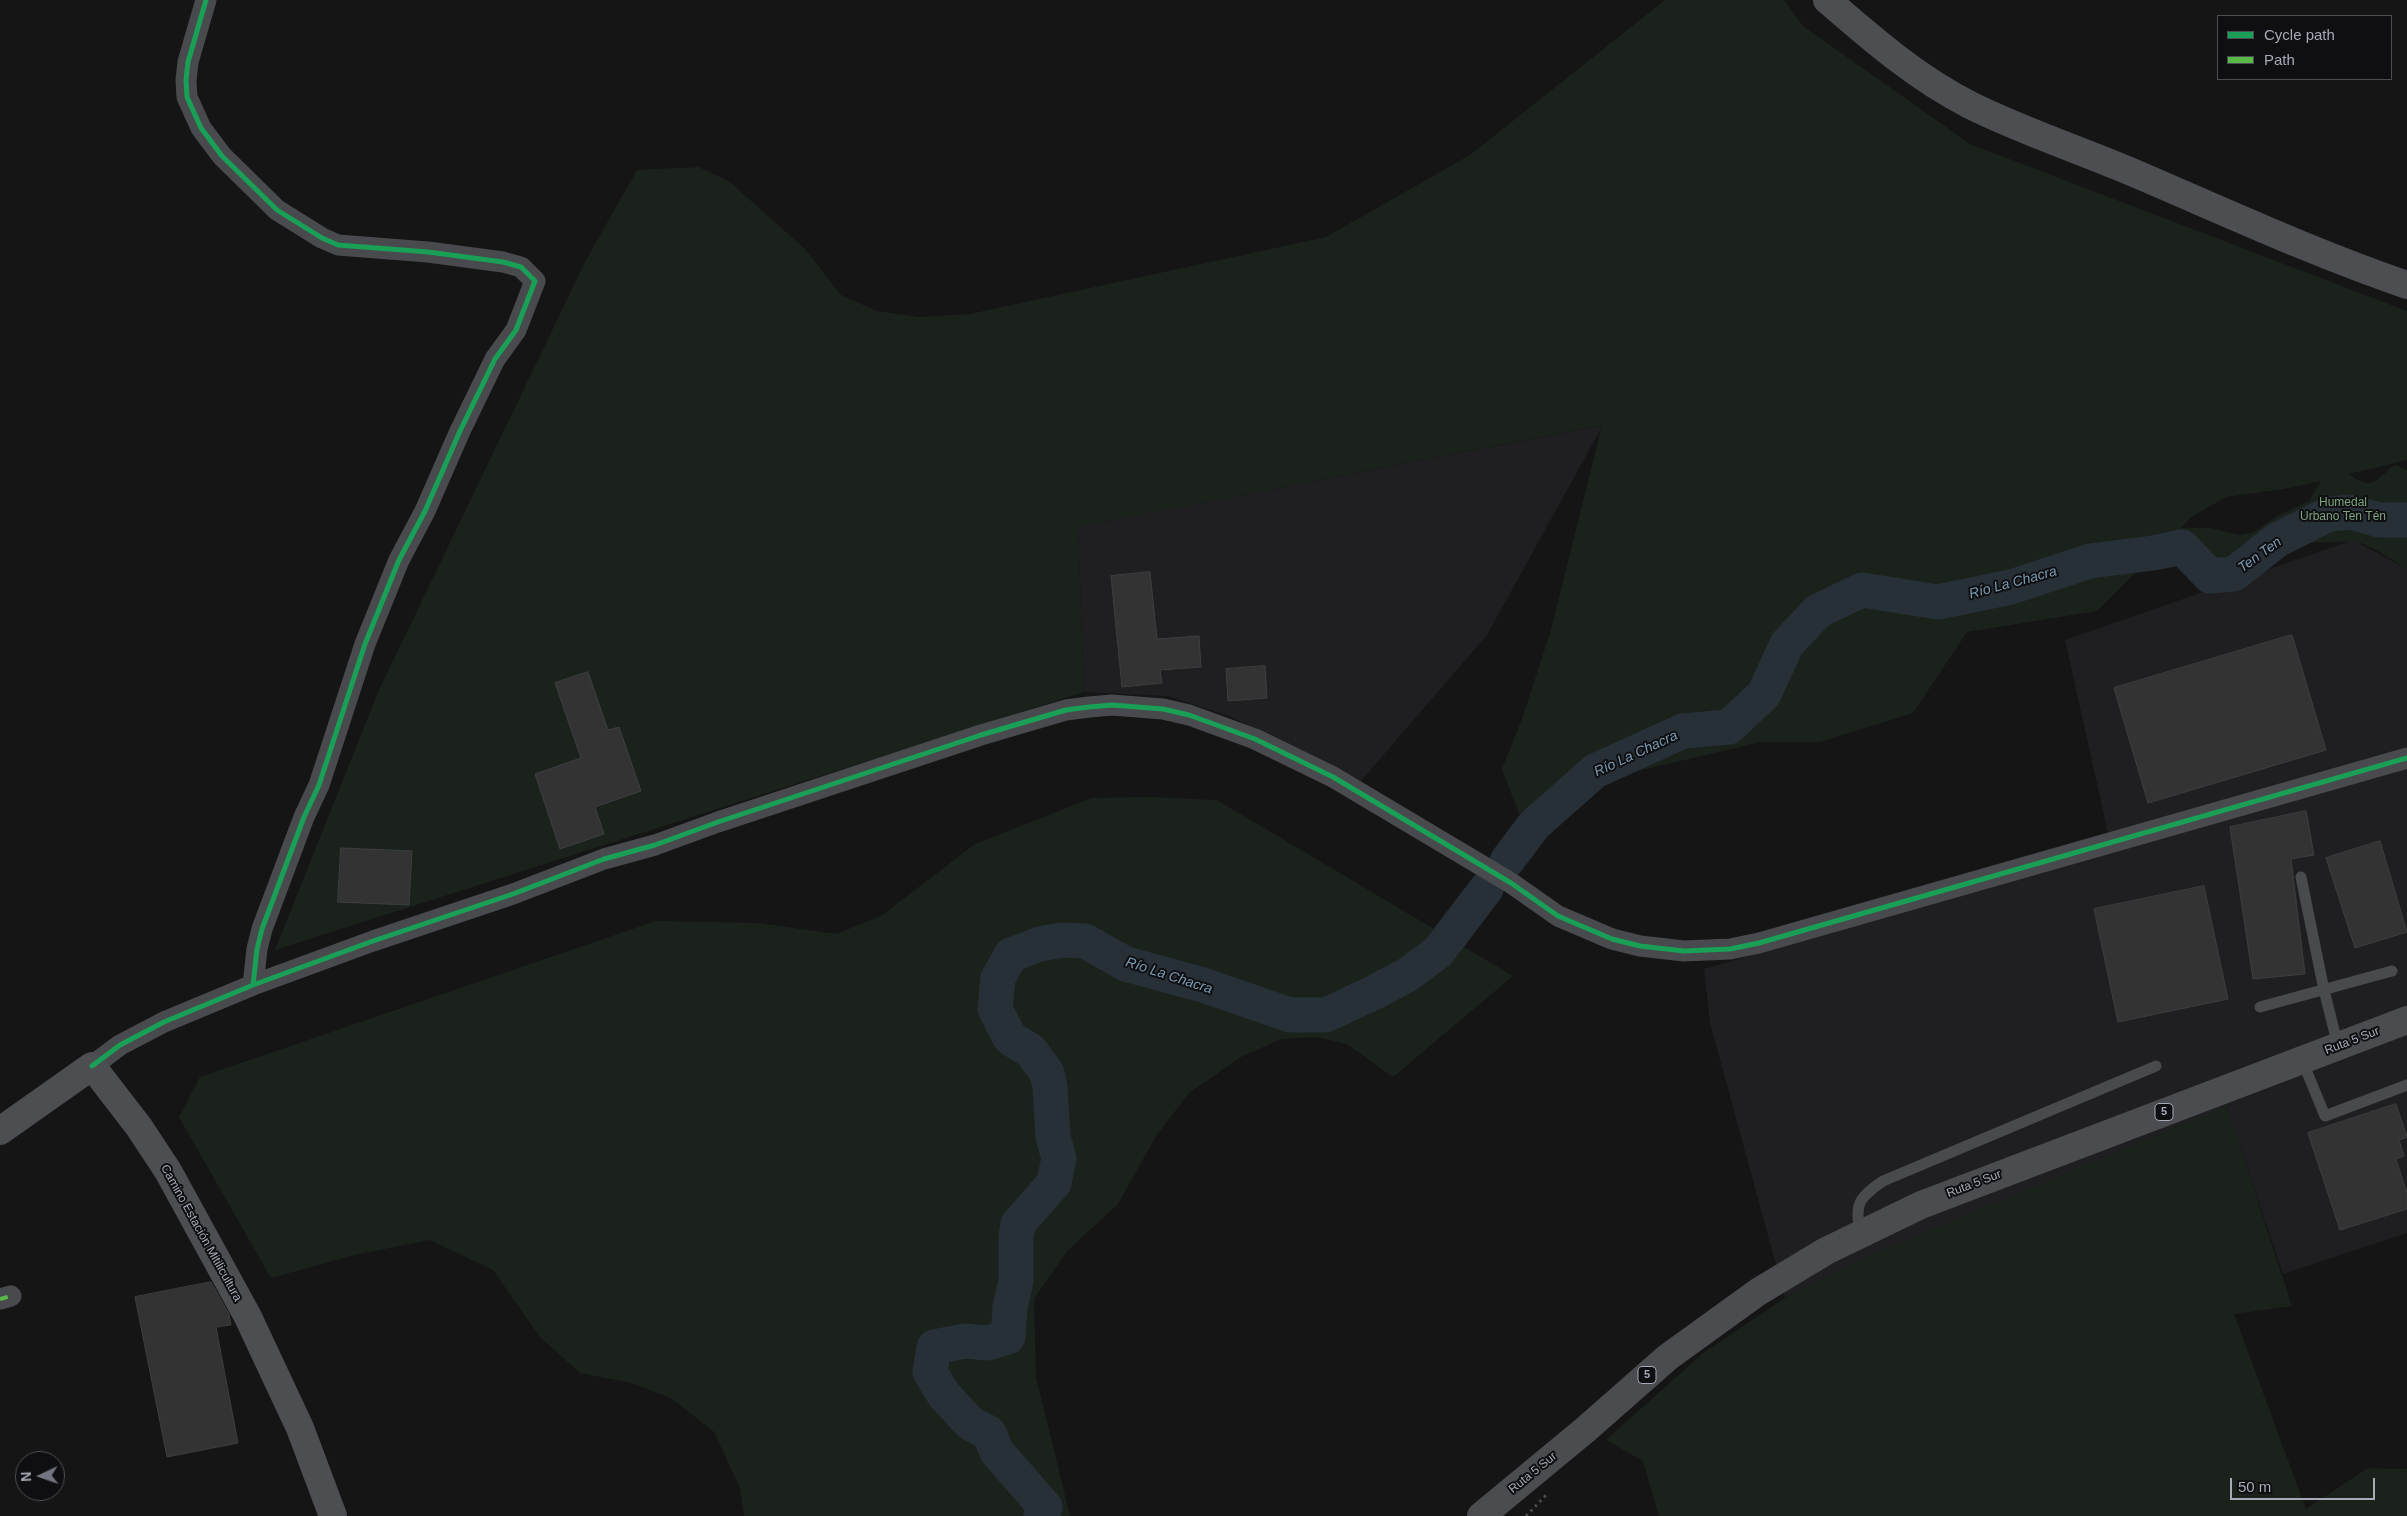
<!DOCTYPE html>
<html>
<head>
<meta charset="utf-8">
<style>
  body { margin:0 }
  #map { position:relative; width:2407px; height:1516px; overflow:hidden; background:#151515; font-family:Helvetica,sans-serif }
  canvas { display:block }
  .legend { position:absolute; left:2217px; top:15px; width:175px; height:65px; box-sizing:border-box; background:#0f0f11; border:1px solid #4b4d53; margin:0; padding:6px 9px; list-style:none; font-size:15px; color:#a5aab7 }
  .legend li { display:flex; align-items:center; gap:10px; height:25px }
  .legend b { width:25px; border:1px solid #4b4d53 }
  .north { position:absolute; left:15px; top:1451px; width:50px; height:50px; box-sizing:border-box; background:#0f0f11; border:1px solid #4b4d53; border-radius:50%; rotate:267deg; font-size:14px; font-weight:700; line-height:20px; text-align:center; color:#a5aab7 }
  .north::after { content:''; display:block; margin:auto; width:18px; height:22px; background:#73767e; clip-path:polygon(50% 0,100% 100%,50% 72%,0 100%) }
  .scale { position:absolute; left:2230px; top:1478px; width:145px; height:22px; box-sizing:border-box; border:2px solid #a5aab7; border-top:0; padding-left:6px; font-size:15px; line-height:18px; white-space:nowrap; color:#a5aab7; -webkit-text-stroke:4px #0f0f11; paint-order:stroke }
</style>
</head>
<body>
<div id="map">
<canvas width="2407" height="1516"></canvas>
<ul class="legend">
<li><b style="height:6px;background:#1a9f57"></b>Cycle path</li>
<li><b style="height:6px;background:#58b947"></b>Path</li>
</ul>
<div class="north">N</div>
<div class="scale">50 m</div>
</div>
<script>
const ctx = document.querySelector('canvas').getContext('2d');
ctx.lineJoin = 'round';
function fillPath(path, color) {
  ctx.fillStyle = color;
  ctx.fill(path, 'evenodd');
}
function trace(path, color, width, dash) {
  ctx.strokeStyle = color;
  ctx.lineWidth = width;
  ctx.lineCap = dash ? 'butt' : 'round';
  ctx.setLineDash(dash || []);
  ctx.stroke(path);
}
function label(font, color, halo, rows, align = 'center') {
  ctx.font = font + ' Helvetica,sans-serif';
  ctx.lineWidth = 4;
  ctx.setLineDash([]);
  ctx.textBaseline = 'middle';
  ctx.strokeStyle = halo;
  ctx.fillStyle = color;
  for (const [text, x, y, turn = 0] of rows) {
    ctx.save();
    ctx.translate(x, y);
    ctx.rotate((+turn || 0) * Math.PI / 180);
    ctx.textAlign = isNaN(turn) ? turn : align;
    if (halo) ctx.strokeText(text, 0, 0);
    ctx.fillText(text, 0, 0);
    ctx.restore();
  }
}
fillPath(new Path2D(`
  M1603 425 1487 635 1361 781 1229 716 1167 696 1084 692 1078 527Z
  M2353 540 2407 569V1233L2283 1274 2227 1107 1864 1258 1785 1298 1710 1023 1704 969 2112 851 2065 640Z`), '#1f1f21');
fillPath(new Path2D(`
  M1665 0H1784L1803 26 1970 144 2407 311V460L2349 474C2375 493 2376 478 2395 465L2407 470V569C2395 562 2368 543 2356 542 2341 541 2305 542 2291 545 2266 551 2220 590 2195 565 2190 560 2186 549 2182 542L2169 539 2097 611 1967 632 1913 713 1820 742H1761L1604 779 1519 814 1502 769 1522 719 1551 630 1602 425 1078 527 1084 692 275 950 378 692 586 260 637 170 699 167 730 182 805 249 841 295 877 311 919 317 970 314 1326 237 1470 155ZM2321 481 2309 501 2279 515 2254 532 2238 535 2211 528H2181L2191 517 2226 497 2284 489Z
  M1151 797 1217 800 1513 976 1393 1077 1347 1044 1316 1037 1281 1039 1241 1057 1189 1093 1156 1136 1118 1204 1067 1251 1034 1299 1036 1377 1070 1516H744L740 1488 714 1432 671 1398 632 1383 580 1373 540 1337 493 1270 430 1240 354 1255 271 1278 179 1117 200 1077 656 921 759 923 836 934 881 916 975 844 1092 798Z
  M2227 1106 2292 1306 2234 1314 2306 1509 2368 1468 2407 1469V1516H1659L1643 1461 1606 1440 1702 1354 1785 1298 1864 1258Z`), '#1b221c');
trace(new Path2D(`
  M1507 861 1534 825 1595 771 1683 731 1729 727 1764 694 1787 644 1818 611 1862 590 1938 602 2011 587 2090 561 2153 553 2182 547 2210 576 2234 574 2277 540 2329 514 2351 512 2379 520H2407
  M1041 1516 1045 1507 997 1452 989 1433 970 1423 944 1395 930 1372 934 1347 965 1341 988 1343 1008 1337 1010 1307 1016 1281V1237L1018 1224 1054 1183 1059 1158 1053 1137 1050 1087 1047 1073 1031 1051 1010 1038 995 1009 998 978 1011 955 1040 944 1062 940 1085 941 1126 964 1203 985 1290 1015H1326L1375 992 1407 975 1438 952 1486 889`), '#273037', 35);
const building = new Path2D(`
  M1150 572 1157 639 1199 636 1201 667 1160 670 1162 683 1122 687 1111 576Z
  M2292 635 2326 750 2148 803 2114 688Z
  M1265 666 1267 698 1228 701 1226 669Z
  M588 672 608 730 619 727 641 791 595 807 604 834 560 849 535 774 581 758 555 683Z
  M2306 811 2314 855 2291 859 2305 974 2253 979 2230 827Z
  M2380 841 2407 932 2355 948 2326 858Z
  M341 848 412 851 409 905 338 902Z
  M2204 886 2228 999 2118 1022 2094 909Z
  M2396 1104 2407 1137 2399 1140 2404 1156 2396 1159 2407 1193V1209L2340 1230 2308 1133Z
  M211 1282 229 1314 231 1325 216 1327 238 1443 167 1457 135 1297Z`);
fillPath(building, '#333334');
trace(building, '#3d3e41', 1);
trace(new Path2D(`
  M1526 1516 1548 1493`), '#4b4c4f', 3, [2.5, 4]);
trace(new Path2D(`
  M2301 877 2324 990 2338 1046
  M2260 1007 2392 971
  M2302 1060 2325 1116 2407 1085
  M1861 1233C1853 1204 1860 1197 1883 1181L2156 1066`), '#484a4e', 11);
trace(new Path2D(`
  M206 0 188 62 186 80 187 97 201 128 222 156 277 210 322 238 338 245 428 252 503 262 521 267 535 281 516 330 495 359 460 431 425 511 399 560 365 644 319 785 304 817 262 929 257 949 253 985
  M92 1066 120 1045 164 1022 253 985 373 941 513 894 604 859 655 845 718 822 981 735 1066 710 1089 707 1112 705 1163 709 1189 715 1255 739 1333 777 1511 883 1558 916 1612 939 1640 946 1684 951 1730 949 1759 943 2407 758
  M0 1299 11 1296`), '#484a4e', 21);
trace(new Path2D(`
  M1827 0C1872 39 1917 78 1970 105 2028 134 2090 153 2148 179 2234 216 2319 255 2407 285
  M0 1131 92 1066 139 1127 168 1171 248 1317 300 1428 333 1516`), '#4c4e52', 28);
trace(new Path2D(`
  M1481 1516 1585 1430 1668 1357 1758 1292 1826 1251 1921 1205 2407 1020`), '#4b4c50', 28);
trace(new Path2D(`
  M0 1299 11 1296`), '#58b947', 4, [8, 4]);
trace(new Path2D(`
  M206 0 188 62 186 80 187 97 201 128 222 156 277 210 322 238 338 245 428 252 503 262 521 267 535 281 516 330 495 359 460 431 425 511 399 560 365 644 319 785 304 817 262 929 257 949 253 985
  M92 1066 120 1045 164 1022 253 985 373 941 513 894 604 859 655 845 718 822 981 735 1066 710 1089 707 1112 705 1163 709 1189 715 1255 739 1333 777 1511 883 1558 916 1612 939 1640 946 1684 951 1730 949 1759 943 2407 758`), '#1a9f57', 5);
for (const [x, y, w] of [
  [2164,1112,18],
  [1647,1375,18]
]) {
  const box = new Path2D();
  box.roundRect(x - w / 2, y - 8.5, w, 17, 4);
  ctx.fillStyle = '#0f0f11';
  ctx.fill(box);
  trace(box, '#a5aab7', 1);
}
label('bold 11px', '#a5aab7', null, [
  ["5",2164,1112],
  ["5",1647,1375]
]);
label('12px', '#7aa37c', '#0f0f11', [
  ["Humedal",2343,503],
  ["Urbano Ten Tén",2343,517]
]);
label('12px', '#a5aab7', '#0f0f11', [
  ["Ruta 5 Sur",2352,1041,-21],
  ["Ruta 5 Sur",1974,1184,-21],
  ["Camino Estación Mitilicultura",201,1233,61],
  ["Ruta 5 Sur",1533,1473,-39]
]);
label('italic 14px', '#799ab4', '#0f0f11', [
  ["Ten Ten",2260,555,-36],
  ["Río La Chacra",2013,583,-15],
  ["Río La Chacra",1636,754,-25],
  ["Río La Chacra",1169,976,18]
]);
</script>
</body>
</html>
